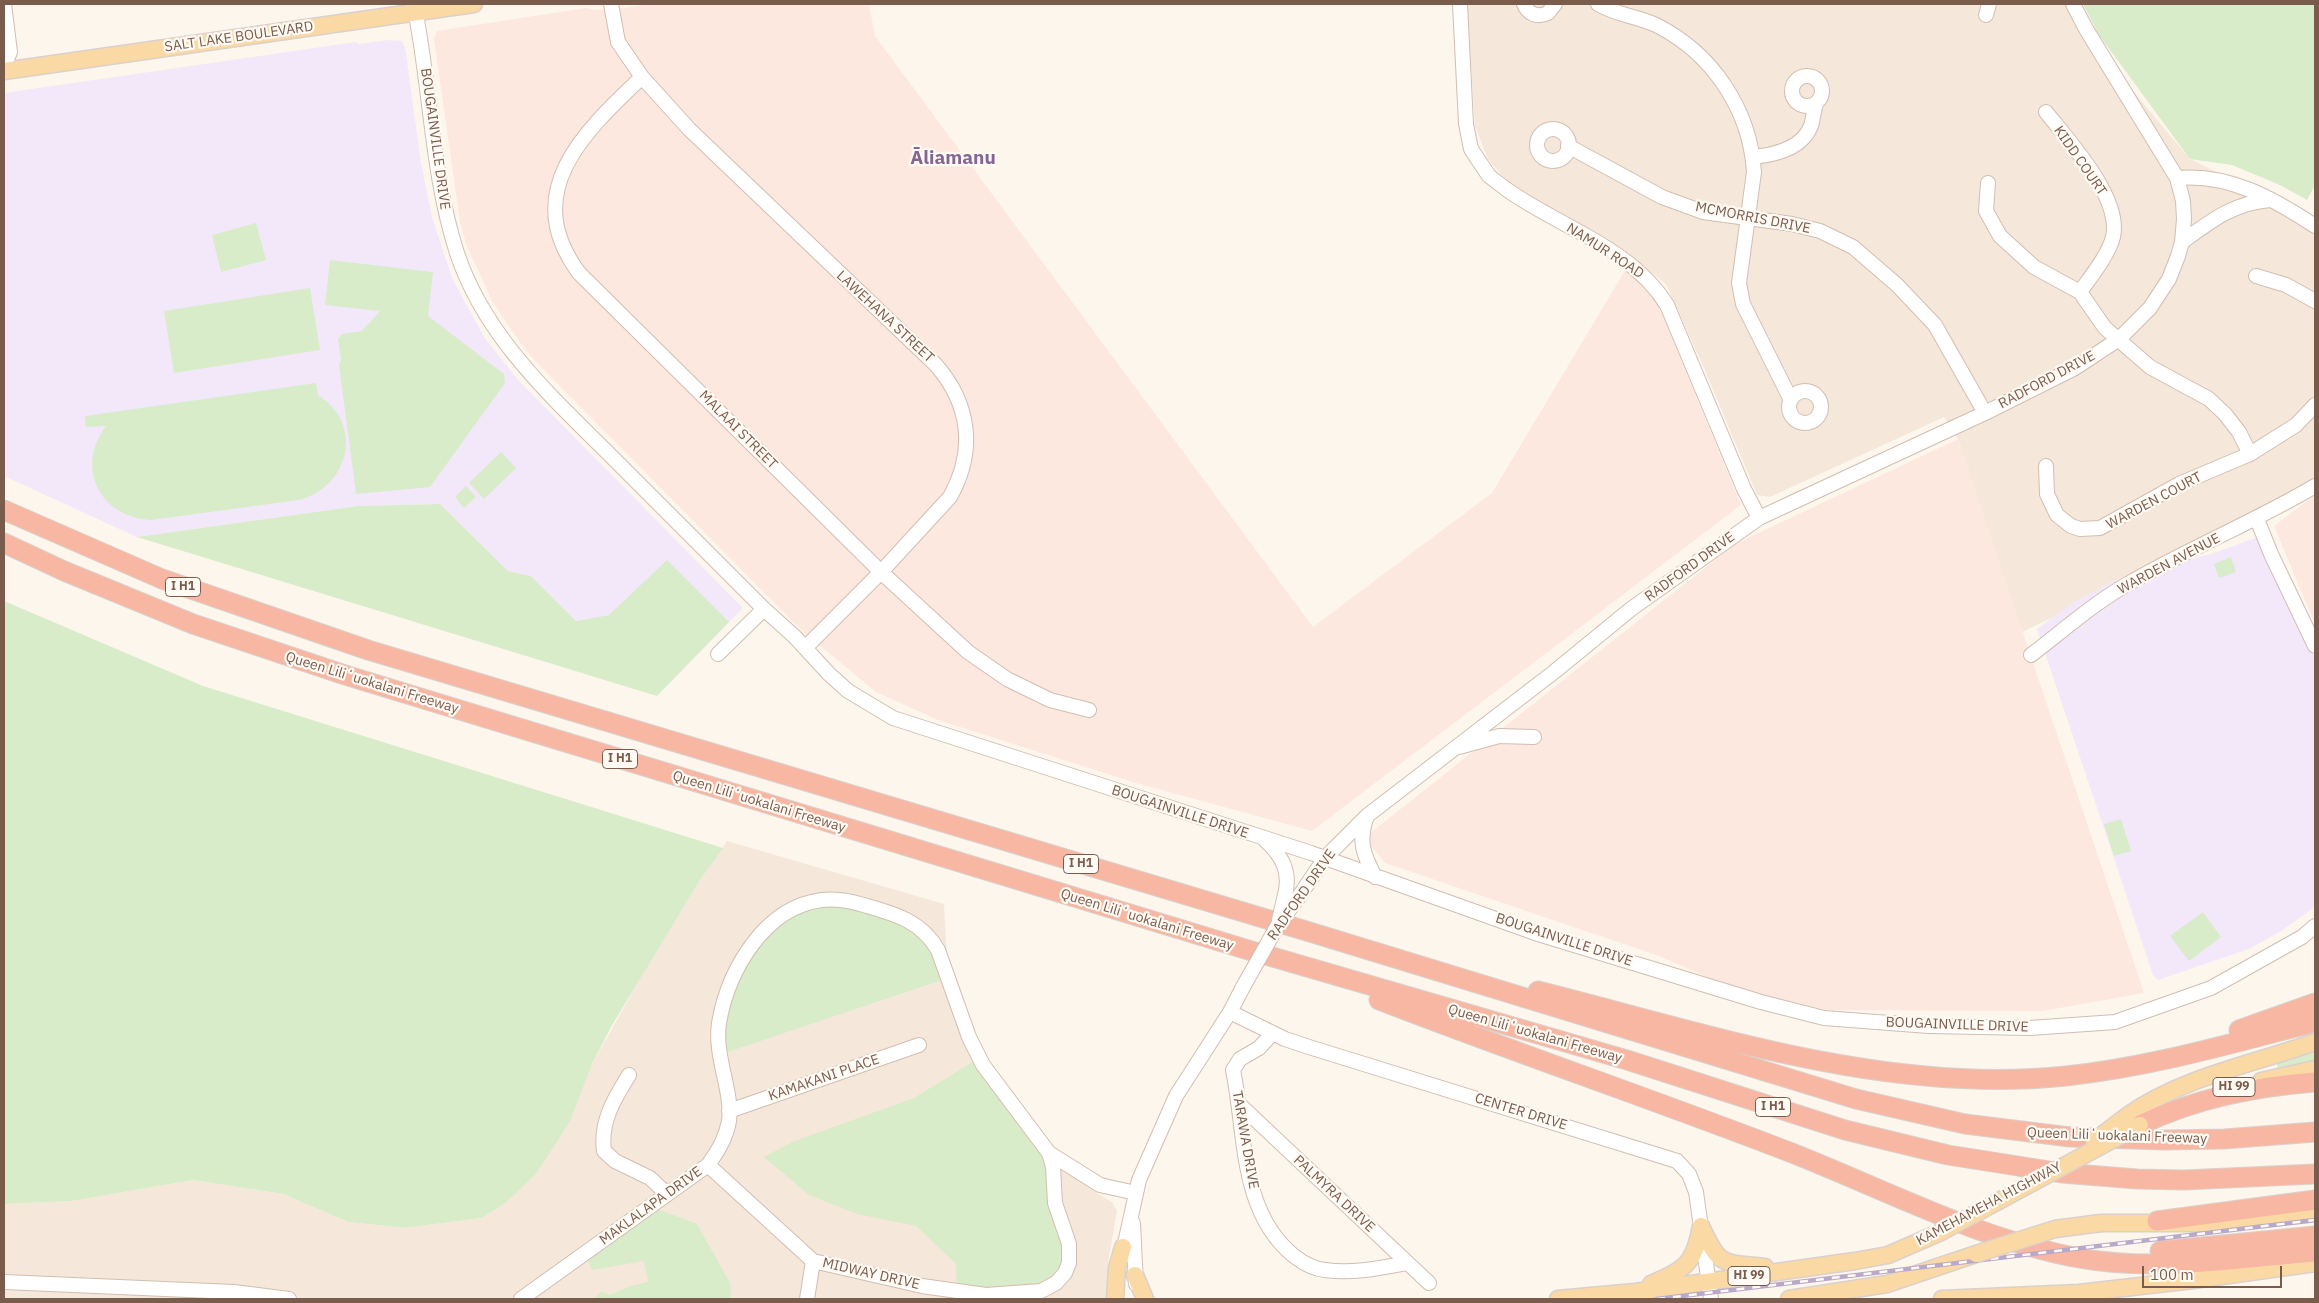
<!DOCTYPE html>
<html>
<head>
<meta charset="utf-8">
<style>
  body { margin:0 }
  #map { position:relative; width:2319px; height:1303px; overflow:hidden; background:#fdf6ec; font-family:"IBM Plex Sans",sans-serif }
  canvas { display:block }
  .frame { position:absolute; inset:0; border:5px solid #7a5c4d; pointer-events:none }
  .scale { position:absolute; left:2142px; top:1266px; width:140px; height:22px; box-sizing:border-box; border:2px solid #7a5c4d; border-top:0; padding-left:6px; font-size:15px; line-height:18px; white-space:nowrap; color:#7a5c4d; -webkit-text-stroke:4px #fffaf3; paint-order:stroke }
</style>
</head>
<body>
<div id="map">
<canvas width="2319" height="1303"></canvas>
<div class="frame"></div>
<div class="scale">100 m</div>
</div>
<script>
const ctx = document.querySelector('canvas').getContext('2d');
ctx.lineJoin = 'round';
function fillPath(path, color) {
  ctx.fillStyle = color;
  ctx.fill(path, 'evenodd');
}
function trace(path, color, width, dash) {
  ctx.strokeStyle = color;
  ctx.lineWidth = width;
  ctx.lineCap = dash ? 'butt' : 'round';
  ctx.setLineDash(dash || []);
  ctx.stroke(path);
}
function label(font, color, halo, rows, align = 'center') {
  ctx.font = font + ' "IBM Plex Sans",sans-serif';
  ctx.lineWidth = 4.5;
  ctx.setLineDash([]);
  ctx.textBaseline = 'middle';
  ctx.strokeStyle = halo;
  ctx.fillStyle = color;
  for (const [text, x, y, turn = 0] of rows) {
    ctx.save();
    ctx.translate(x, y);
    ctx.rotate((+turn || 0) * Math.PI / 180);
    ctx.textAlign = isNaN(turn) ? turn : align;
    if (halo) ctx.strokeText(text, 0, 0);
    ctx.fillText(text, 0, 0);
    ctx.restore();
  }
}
fillPath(new Path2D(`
  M1467 4H2077L2097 48 2190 159 2273 200 2315 229V481L2257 519 2022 632 1958 439 1944 417 1770 497 1757 495 1704 368 1666 284 1624 250 1509 183 1488 159 1475 126Z
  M727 841 944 904 948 978 969 1037 1041 1140 1100 1185 1096 1193 1112 1202 1117 1211 1109 1257 1106 1299H4V1204L72 1201 193 1180 283 1194 348 1222 405 1228 481 1218 592 1064 649 963 700 880Z`), '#f5e8da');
fillPath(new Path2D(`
  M650 4H869L875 36 1313 627 1492 493 1626 269 1659 306 1741 505 1312 831 1136 783 938 720 876 692 802 631 536 362 521 344 492 301 466 244 460 222 434 39 437 31 586 8 595 10H610Z
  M1958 439 2144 993 2043 1011 1827 1010 1730 987 1659 956 1385 863 1364 838 1735 544Z
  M2315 495V624L2274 526Z`), '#fde8e0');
fillPath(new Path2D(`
  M388 40 402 41 405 47 421 163 432 217 452 278 484 337 518 380 743 608 702 650 609 615 576 621 531 576 508 571 440 504 358 506 137 537 4 476V93L356 42 359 44Z
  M2255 538 2259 540 2315 659V907L2281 931 2249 949 2158 980 2153 975 2037 629 2072 603 2117 579 2211 554Z`), '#f3e8fa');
fillPath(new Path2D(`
  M2083 4H2315V185L2307 200 2280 185 2232 165 2190 159 2099 35Z
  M256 223 266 260 221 272 212 235Z
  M330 260 433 272 428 316 504 374 505 383 430 487 356 494 339 365 341 360 338 339 342 334 362 331 380 311 325 305Z
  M310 288 320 350 174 373 164 311Z
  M316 383 318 395C365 425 349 487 299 500L151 520C99 517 75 467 106 426L86 427 85 416Z
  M501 452 516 468 484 499 469 483Z
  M466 486 476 497 464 508 455 497Z
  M440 504 508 571 531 576 576 621 609 615 667 560 729 622 657 696 137 537 358 506Z
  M2231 557 2236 572 2219 578 2214 564Z
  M4 601 203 686 723 848 700 880 611 1027 592 1064 570 1121 555 1145 534 1176 504 1204 481 1218 405 1228 348 1222 283 1194 193 1180 72 1201 4 1204Z
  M2121 819 2131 851 2114 856 2104 824Z
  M820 900 917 924 948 978 719 1055 725 1001 773 922Z
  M2203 912 2221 937 2189 961 2170 936Z
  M2315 1048V1061L2278 1069 2276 1061Z
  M979 1058 1041 1140 1069 1244 1056 1283 957 1293 956 1264 916 1226 857 1214 809 1195 764 1157 792 1142 914 1098Z
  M650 1206 697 1224 730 1283 731 1299H595L601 1291 610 1295 630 1286 648 1282 644 1261 592 1270 585 1253Z`), '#d8ecc9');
const minor = new Path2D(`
  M414 4C431 87 431 173 457 253 485 338 553 398 614 459 664 509 714 559 764 609L795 637 829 674 848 691 893 718 1311 853 1535 933 1761 1002 1824 1018 1929 1026 2030 1028 2115 1022 2211 988 2302 937 2315 926
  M611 4 618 42 642 77 689 129 936 365C970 404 976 451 950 497L881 572 805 648
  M1460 4 1466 124 1471 149 1489 176 1506 189C1559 227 1631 247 1667 305L1744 489 1759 518
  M1524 4C1528 14 1537 18 1548 13L1555 4
  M1598 4C1616 15 1637 16 1656 25 1712 53 1750 109 1754 172L1739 283 1743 304 1791 400
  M1986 15 1989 4
  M4 67 10 52 4 4
  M1792 91a15 15 0 1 1 30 0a15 15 0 1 1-30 0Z
  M642 77C584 132 519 192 579 273L881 572 968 652 1007 679 1050 700 1089 710
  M2046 112C2068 140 2122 198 2113 237 2108 256 2091 276 2080 292
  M1537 145a16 16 0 1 1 32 0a16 16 0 1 1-32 0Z
  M1568 146 1662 197 1703 212 1792 224 1820 231 1853 247 1897 285 1935 325 1985 413
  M1753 157C1774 155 1802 149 1811 126 1813 119 1814 110 1816 103
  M2177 178C2229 173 2274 199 2315 226
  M1988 183 1986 211 2000 236 2034 267 2080 292 2105 328 2150 367 2209 399 2225 414 2239 432 2250 454
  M2182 242C2211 221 2233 203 2270 200
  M2256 276 2286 285 2315 301
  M1789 407a16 16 0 1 1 32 0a16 16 0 1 1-32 0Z
  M2046 466 2047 494 2057 515 2071 526 2080 529 2100 528 2179 484 2250 454 2296 425 2315 405
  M2257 519 2271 554 2315 646
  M718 654 764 609
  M2031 655C2064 630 2096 601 2133 581 2192 547 2256 521 2315 486
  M1459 747 1499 736 1534 737
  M1367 816C1358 841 1363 854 1375 877
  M1265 840C1282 856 1291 871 1285 895
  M1298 898 1325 858 1368 815 1554 672 1631 609 1759 518 1985 413 2075 368 2119 339 2150 308 2169 279 2178 256 2182 242 2184 219 2183 201 2177 178 2086 29 2073 4
  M1230 1012 1285 1039 1309 1047 1677 1161 1689 1174 1696 1192 1711 1299
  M1273 1033 1259 1048 1240 1059 1233 1070C1246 1132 1239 1212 1294 1256 1303 1263 1313 1269 1325 1270 1353 1274 1380 1268 1407 1263
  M629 1075C614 1099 600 1122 604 1151L615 1161 650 1178 667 1194
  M1239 1104 1429 1283
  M729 1111 919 1045
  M1049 1153 1100 1185 1136 1193
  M1133 1223 1136 1284
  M1122 1257 1139 1180 1176 1096 1230 1012 1243 987
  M4 1282 234 1292 289 1299
  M521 1299 708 1165C718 1151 726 1138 729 1121 733 1091 714 1057 719 1023 728 971 764 907 822 900 838 898 852 901 867 906 896 914 922 922 938 950L969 1037 983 1065 1049 1153 1053 1167 1055 1203 1069 1244V1263L1065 1273 1056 1283 1041 1291 986 1295 922 1286 813 1261 708 1165
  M807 1299 813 1261`);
const major = new Path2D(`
  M4 71 474 4
  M2261 1081 2315 1069
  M2127 1116C2182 1077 2253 1064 2315 1042
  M2101 1223H2216L2315 1213
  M1701 1226C1720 1268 1722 1262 1765 1267
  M1135 1275 1145 1299
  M1651 1284C1685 1269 1694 1265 1701 1226
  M1115 1299 1117 1268 1123 1247
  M1558 1299 1635 1292 1855 1261 1888 1255 1941 1232
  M1789 1299 1887 1284 1976 1254
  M1942 1299 2079 1293 2193 1280 2315 1263`);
const highway = new Path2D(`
  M4 510 162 579 368 650 1313 933 1856 1099 1965 1124 2070 1137 2164 1140 2224 1139 2315 1132
  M4 543 64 571 193 624 345 675 1245 949 1627 1060 1845 1130 1948 1155 2062 1173 2137 1179 2184 1180 2315 1174
  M1538 991C1709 1034 1887 1095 2066 1076 2151 1067 2233 1043 2315 1022
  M1379 1000C1516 1053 1655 1100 1792 1153 1886 1190 1978 1239 2079 1258 2156 1272 2238 1258 2315 1252
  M2239 1030 2315 1003
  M2140 1125C2196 1098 2254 1087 2315 1082
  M2157 1221 2315 1200
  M2160 1251 2315 1236`);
trace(minor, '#d1beb0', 16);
trace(major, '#dad1cd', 19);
trace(highway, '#dad1cd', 21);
trace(minor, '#fff', 14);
trace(major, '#fbd9a5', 16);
trace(highway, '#f7b7a3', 19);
const rail = new Path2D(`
  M1657 1299 2315 1220`);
trace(rail, '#b9a8c9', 4.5);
trace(rail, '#fffaf3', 2.5, [8]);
const minorBridge = new Path2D(`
  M1279 920 1285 895
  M1243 987 1278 925 1298 898`);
const majorBridge = new Path2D(`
  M2094 1141 2127 1116
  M1941 1232 2140 1125
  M1976 1254 2055 1229 2101 1223`);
trace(minorBridge, '#d1beb0', 16, []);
trace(majorBridge, '#dad1cd', 19, []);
trace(minorBridge, '#fff', 14);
trace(majorBridge, '#fbd9a5', 16);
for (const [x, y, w] of [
  [183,587,35],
  [620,759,35],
  [1081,864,35],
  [2234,1087,42],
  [1773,1107,35],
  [1749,1276,42]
]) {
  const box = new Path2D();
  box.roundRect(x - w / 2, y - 9.5, w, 19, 4);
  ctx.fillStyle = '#fffaf3';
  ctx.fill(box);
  trace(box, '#7a5c4d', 1);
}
label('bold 12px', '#7a5c4d', null, [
  ["I H1",183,587],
  ["I H1",620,759],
  ["I H1",1081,864],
  ["HI 99",2234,1087],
  ["I H1",1773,1107],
  ["HI 99",1749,1276]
]);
label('14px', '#7a5c4d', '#fffaf3', [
  ["SALT LAKE BOULEVARD",239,37,-8],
  ["BOUGAINVILLE DRIVE",435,139,82],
  ["KIDD COURT",2080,161,55],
  ["MCMORRIS DRIVE",1753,218,11],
  ["NAMUR ROAD",1605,251,33],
  ["LAWEHANA STREET",885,317,43],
  ["RADFORD DRIVE",2047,380,-28],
  ["MALAAI STREET",738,430,45],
  ["WARDEN COURT",2154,501,-28],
  ["WARDEN AVENUE",2169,564,-28],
  ["RADFORD DRIVE",1690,567,-36],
  ["Queen Liliʻuokalani Freeway",372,683,17],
  ["Queen Liliʻuokalani Freeway",759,802,17],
  ["BOUGAINVILLE DRIVE",1180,812,18],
  ["RADFORD DRIVE",1302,895,-55],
  ["Queen Liliʻuokalani Freeway",1147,920,17],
  ["BOUGAINVILLE DRIVE",1564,940,18],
  ["BOUGAINVILLE DRIVE",1957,1025,2],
  ["Queen Liliʻuokalani Freeway",1535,1034,16],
  ["KAMAKANI PLACE",824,1078,-19],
  ["CENTER DRIVE",1521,1112,17],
  ["Queen Liliʻuokalani Freeway",2117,1136,2],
  ["TARAWA DRIVE",1245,1140,80],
  ["PALMYRA DRIVE",1334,1194,43],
  ["KAMEHAMEHA HIGHWAY",1989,1204,-28],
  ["MAKLALAPA DRIVE",651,1206,-36],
  ["MIDWAY DRIVE",871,1274,13]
]);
label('bold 19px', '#846695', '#fffaf3', [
  ["Āliamanu",953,159]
]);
</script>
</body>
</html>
